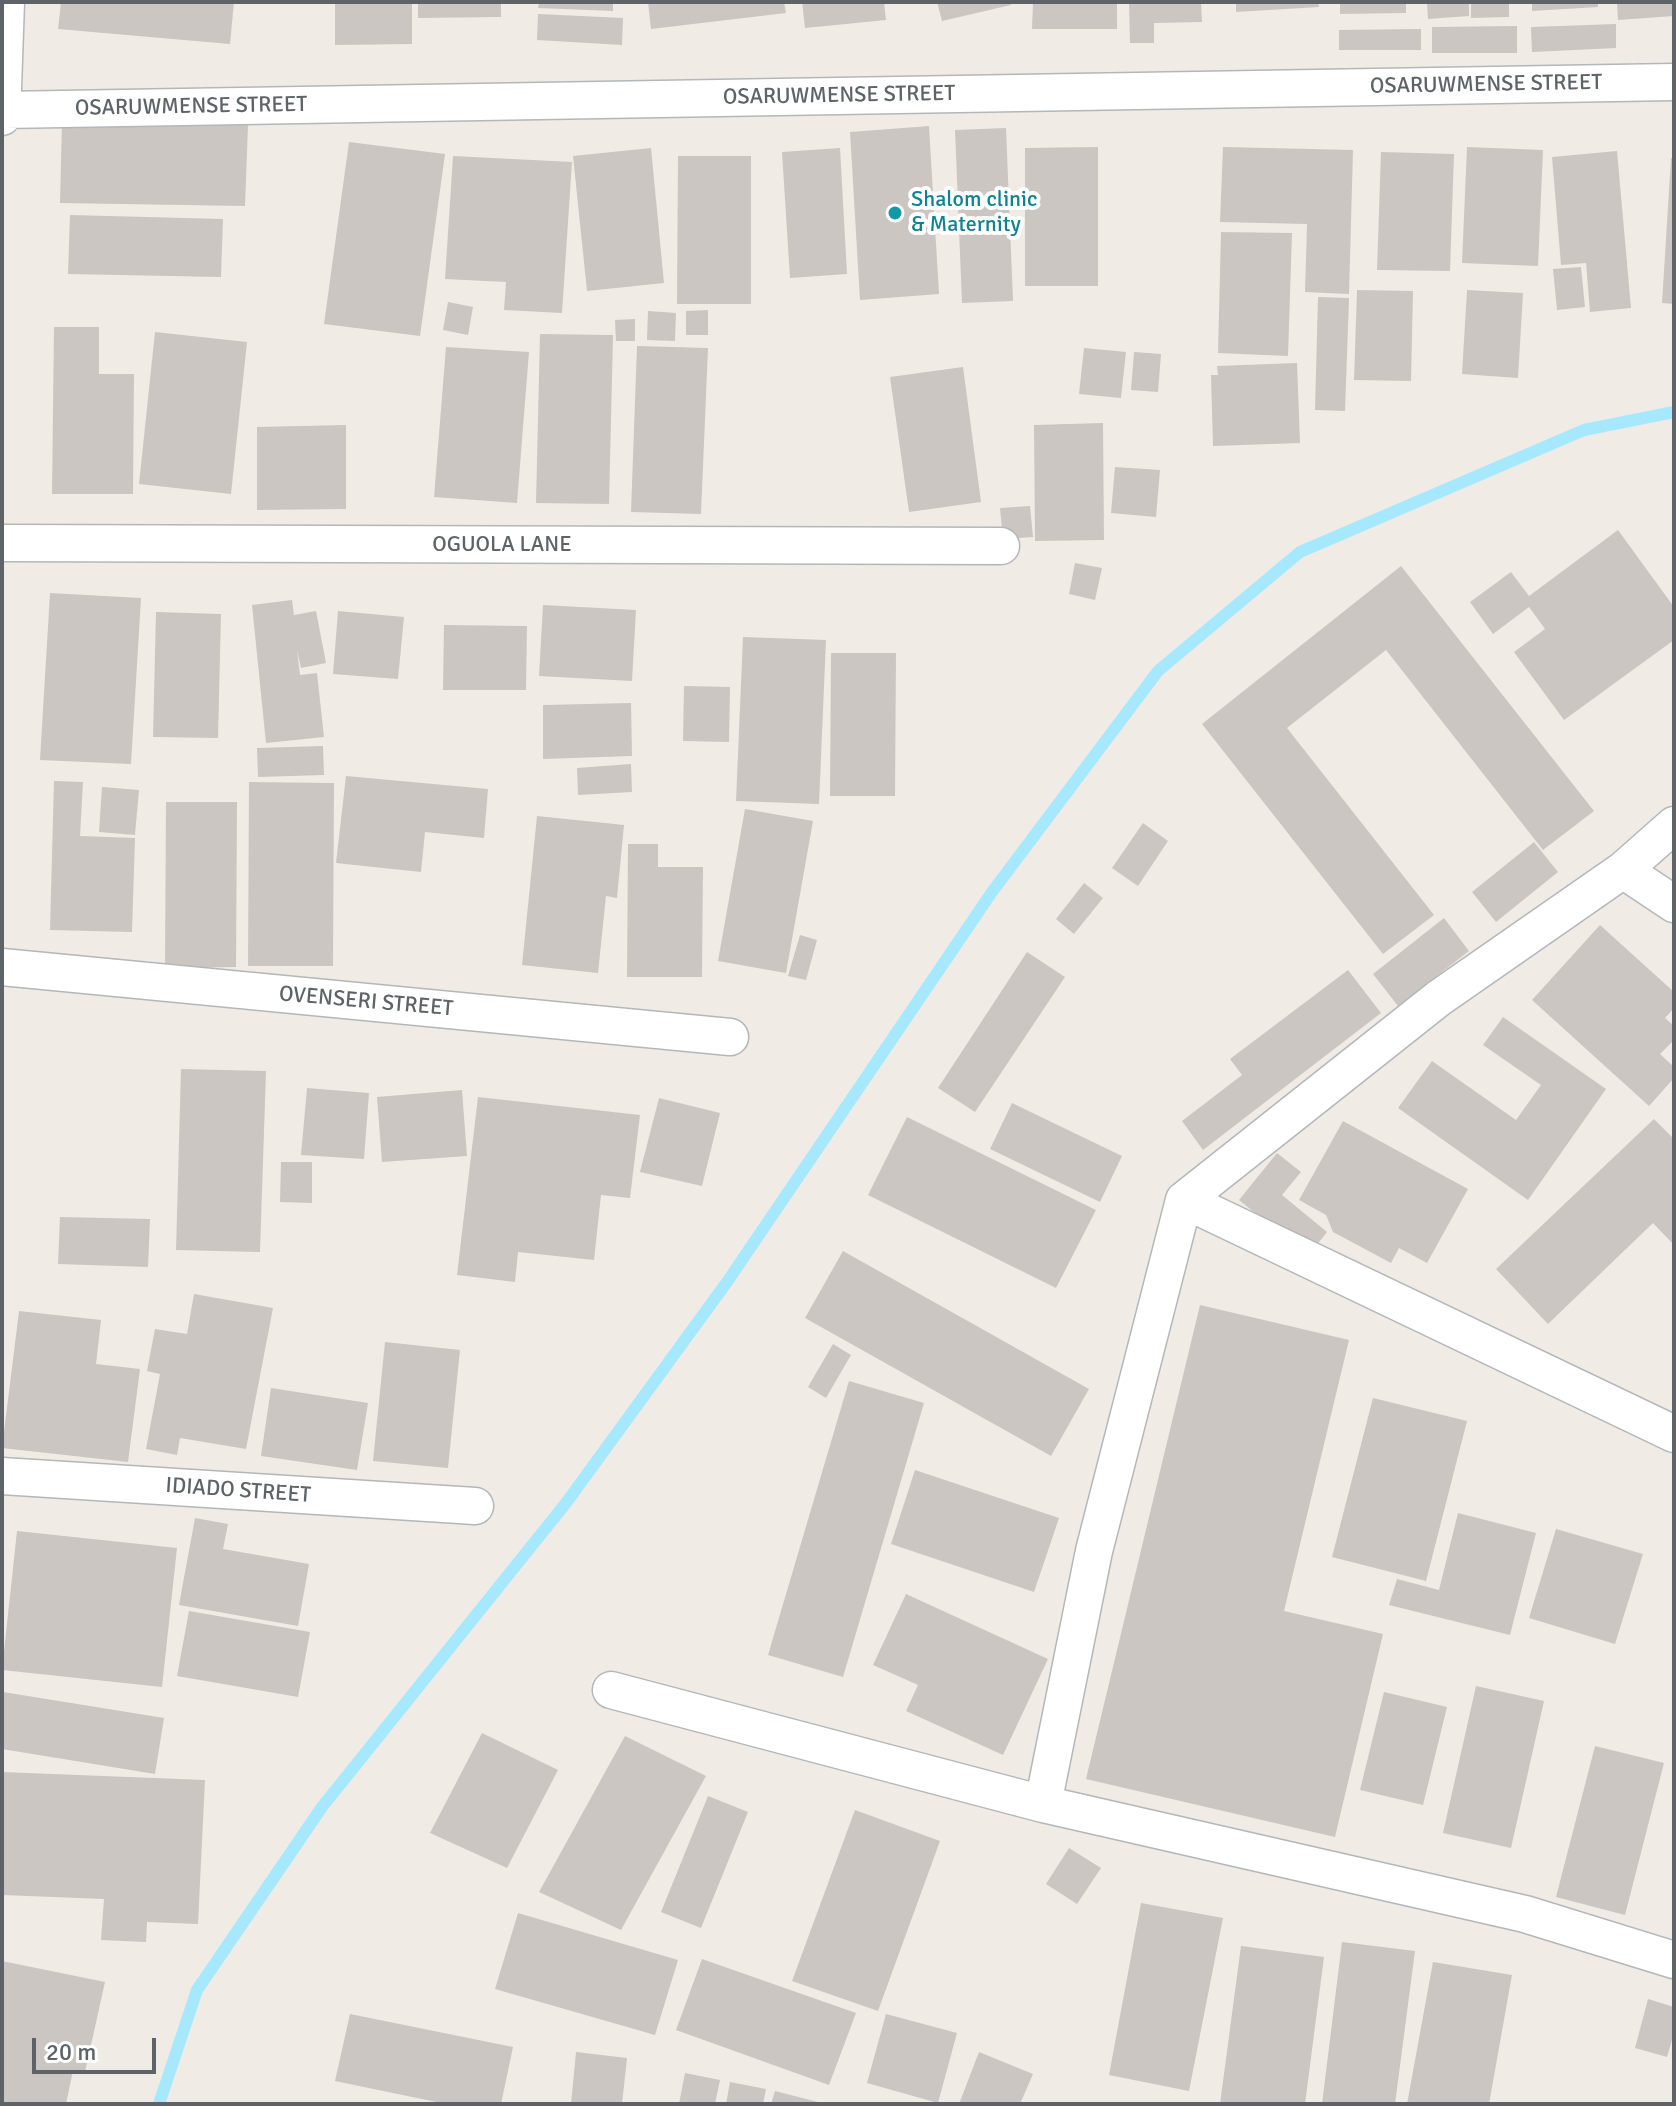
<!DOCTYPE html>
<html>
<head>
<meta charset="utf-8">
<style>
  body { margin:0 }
  #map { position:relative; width:1676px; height:2106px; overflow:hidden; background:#f0ebe5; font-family:Signika,sans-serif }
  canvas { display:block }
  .frame { position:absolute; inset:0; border:4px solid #5d6366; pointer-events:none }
  .scale { position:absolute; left:32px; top:2038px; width:124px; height:36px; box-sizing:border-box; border:4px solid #5d6366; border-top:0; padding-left:10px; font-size:24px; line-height:28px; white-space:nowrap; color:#5d6366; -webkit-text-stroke:6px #fff; paint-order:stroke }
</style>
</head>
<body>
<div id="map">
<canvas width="1676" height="2106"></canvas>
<div class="frame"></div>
<div class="scale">20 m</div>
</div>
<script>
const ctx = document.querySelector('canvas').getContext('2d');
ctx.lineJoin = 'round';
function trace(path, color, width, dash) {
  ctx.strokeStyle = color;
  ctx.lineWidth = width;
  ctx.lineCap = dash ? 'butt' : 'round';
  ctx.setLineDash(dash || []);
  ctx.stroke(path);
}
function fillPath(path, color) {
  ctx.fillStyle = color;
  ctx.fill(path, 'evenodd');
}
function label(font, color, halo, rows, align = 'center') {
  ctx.font = font + ' Signika,sans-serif';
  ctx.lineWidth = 8;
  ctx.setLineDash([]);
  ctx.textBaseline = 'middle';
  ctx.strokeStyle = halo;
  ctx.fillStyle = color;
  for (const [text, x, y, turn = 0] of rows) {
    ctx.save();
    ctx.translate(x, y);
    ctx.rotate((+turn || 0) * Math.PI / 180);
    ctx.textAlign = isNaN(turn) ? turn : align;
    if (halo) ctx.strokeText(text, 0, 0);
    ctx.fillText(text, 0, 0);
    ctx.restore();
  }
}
trace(new Path2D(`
  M159 2104 197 1990 322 1807 566 1503 727 1282 992 892 1158 671 1300 552 1584 430 1674 412`), '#a6e9ff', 12);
fillPath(new Path2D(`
  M61 2H234L230 44 58 29Z
  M335 2H412V44L335 45Z
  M418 2H501V17L418 18Z
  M539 2H613V11L538 8Z
  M648 2H784L786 13 651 29Z
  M802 2H884L886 20 805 28Z
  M937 2H1010L1011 5 942 21Z
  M1033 2H1117V29H1032Z
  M1129 2H1201L1202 22 1154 23V43H1130Z
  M1236 2H1318L1319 7 1236 12Z
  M1340 2H1406V13L1340 14Z
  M1427 2H1469V16L1428 19Z
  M1471 2H1509V17L1471 18Z
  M1532 2H1598V7L1532 11Z
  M1617 2H1674V16L1618 20Z
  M538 14 623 18 622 45 537 40Z
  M1616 24V48L1532 52 1531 27Z
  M1517 26V53H1432V27Z
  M1421 29V50H1339V30Z
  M62 121 248 125 245 206 60 203Z
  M929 126 939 294 860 300 850 132Z
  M1006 128 1013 301 962 303 955 130Z
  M349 142 445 154 420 336 324 324Z
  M1098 147V286H1025V148Z
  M1223 147 1353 150 1349 294 1305 292 1307 224 1220 222Z
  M1467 147 1543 150 1538 266 1462 263Z
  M651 148 664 283 587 291 573 156Z
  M840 148 847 274 790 278 782 152Z
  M1617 151 1631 308 1590 312 1586 263 1561 265 1552 157Z
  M1381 152 1454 154 1450 271 1377 270Z
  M453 156 572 162 562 313 504 310 506 282 445 279Z
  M678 156H751V304H677Z
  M1671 158H1674V304L1662 303Z
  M70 215 223 219 221 277 68 274Z
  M1221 232 1292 233 1288 356 1218 353Z
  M1581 267 1585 307 1557 310 1553 269Z
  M1357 290 1413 291 1411 381 1354 380Z
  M1467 290 1523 293 1518 378 1462 374Z
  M1318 297 1349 298 1345 411 1315 410Z
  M448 302 473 307 468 335 443 330Z
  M708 310V335H686V311Z
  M648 311 676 313 675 341 647 340Z
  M635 319V341H616L615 320Z
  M54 327H99V374H134L133 494H52Z
  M155 332 247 342 231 494 139 484Z
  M540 334 613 335 609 504 536 503Z
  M637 346 708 348 701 514 631 512Z
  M446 347 529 352 517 503 434 497Z
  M1084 348 1126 352 1121 398 1079 394Z
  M1134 352 1161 354 1158 392 1131 390Z
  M1297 363 1300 443 1213 446 1211 375H1218L1217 366Z
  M963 367 981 502 909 512 890 377Z
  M1103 423 1104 540 1035 541 1034 425Z
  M346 425V509L257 510V427Z
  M1115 467 1160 470 1156 517 1111 513Z
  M1030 506 1033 537 1003 539 1000 508Z
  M1618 530 1674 607V640L1564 720 1514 652 1545 629 1529 607 1493 634 1470 602 1511 572 1529 596Z
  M1075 563 1102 568 1095 600 1069 594Z
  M1401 566 1594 811 1543 850 1386 650 1287 728 1434 915 1383 954 1202 724Z
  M50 593 141 598 131 764 40 760Z
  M292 600 294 615 316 611 326 663 301 668 297 650 300 675 317 673 324 737 266 743 252 605Z
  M543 605 636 610 632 681 539 676Z
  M338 611 404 617 398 679 333 674Z
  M156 612 221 614 218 738 153 737Z
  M444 625 527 626 526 690H443Z
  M743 637 826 640 819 804 736 801Z
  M831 653H896L895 796H830Z
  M684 686 730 687 729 742 683 741Z
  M631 703 632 756 543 759V705Z
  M323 746 324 775 258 777 257 748Z
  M631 764 632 792 578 795 577 768Z
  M346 776 488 789 484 838 425 832 421 872 336 863Z
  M54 781 83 782 80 836 135 838 132 932 50 930Z
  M249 782 334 783 333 966H248Z
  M102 787 139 790 135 835 99 832Z
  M166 802H237L236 967 165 968Z
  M745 809 813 821 786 973 718 961Z
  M537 816 624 825 617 898 606 896 598 973 522 965Z
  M1143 823 1168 841 1138 886 1112 868Z
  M1534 842 1558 872 1496 922 1472 892Z
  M628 844H658V867H703L702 977H627Z
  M1084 883 1103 898 1074 934 1056 919Z
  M1444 918 1469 951 1398 1006 1373 974Z
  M1600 925 1674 992V1008L1665 1018 1674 1026V1040L1660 1054 1674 1067V1078L1649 1106 1532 1000Z
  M800 935 817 940 806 980 788 976Z
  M1027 952 1065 977 975 1112 938 1088Z
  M1348 970 1381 1013 1203 1150 1182 1121 1242 1075 1230 1059Z
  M1503 1017 1606 1089 1528 1200 1398 1108 1432 1061 1516 1120 1541 1085 1483 1045Z
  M181 1069 266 1071 260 1252 176 1250Z
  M307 1088 369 1093 364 1159 301 1155Z
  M462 1090 467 1156 382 1162 377 1097Z
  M478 1097 640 1115 630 1198 601 1195 594 1260 518 1252 515 1282 457 1275Z
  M659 1098 720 1113 702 1186 640 1172Z
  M1012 1103 1122 1156 1100 1202 990 1149Z
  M907 1117 1096 1210 1056 1288 868 1195Z
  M1654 1119 1674 1139V1245L1653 1223 1548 1324 1496 1269Z
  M1343 1121 1468 1189 1427 1263 1399 1248 1391 1263 1333 1232 1326 1215 1299 1200Z
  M1277 1153 1301 1172 1282 1195 1327 1232 1308 1256 1239 1200Z
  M281 1162H312V1203L280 1202Z
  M60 1217 150 1219 148 1267 58 1264Z
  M843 1251 1089 1389 1051 1456 805 1318Z
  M194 1294 273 1308 246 1449 180 1438 177 1455 146 1449 160 1374 147 1371 155 1329 187 1334Z
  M1200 1305 1349 1340 1284 1611 1383 1634 1335 1837 1086 1779Z
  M19 1311 101 1320 96 1364 140 1369 128 1462 2 1448Z
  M385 1342 460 1350 448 1468 373 1461Z
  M833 1344 851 1355 826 1398 808 1387Z
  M849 1381 924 1403 843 1677 768 1655Z
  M271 1388 368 1403 357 1470 261 1456Z
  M1373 1398 1467 1421 1426 1581 1332 1557Z
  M915 1470 1059 1518 1034 1592 891 1544Z
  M1458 1513 1536 1533 1510 1635 1389 1605 1397 1579 1439 1590Z
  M195 1518 228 1524 223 1549 309 1564 298 1626 179 1605Z
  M1556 1529 1643 1554 1615 1644 1529 1618Z
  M17 1531 177 1548 162 1687 2 1670Z
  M906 1594 1048 1659 1003 1755 906 1711 918 1685 873 1665Z
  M189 1611 310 1632 298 1697 177 1676Z
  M1476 1686 1544 1701 1511 1848 1443 1833Z
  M3 1692 164 1718 155 1774 2 1749Z
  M1384 1692 1447 1707 1423 1805 1360 1790Z
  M482 1733 558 1770 507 1868 430 1833Z
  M625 1736 706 1776 621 1930 539 1892Z
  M1595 1746 1664 1763 1625 1915 1556 1897Z
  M2 1772 205 1780 198 1924 147 1922 146 1942 101 1940 104 1899 2 1895Z
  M708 1796 748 1812 701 1928 661 1912Z
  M855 1810 940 1841 878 2011 792 1981Z
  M1069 1848 1101 1868 1077 1904 1046 1884Z
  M1141 1903 1223 1918 1189 2091 1109 2075Z
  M518 1913 678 1960 655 2035 495 1989Z
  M1342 1942 1415 1951 1395 2104H1322Z
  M1241 1946 1324 1957 1305 2104H1220Z
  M702 1959 856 2013 829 2085 676 2030Z
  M2 1961 105 1982 85 2072 73 2070 66 2104H2Z
  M1433 1962 1512 1975 1489 2104H1407Z
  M1648 1999 1674 2007V2033L1667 2057 1635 2048Z
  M350 2014 513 2047 501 2104H446L335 2081Z
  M886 2014 957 2033 938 2103 867 2083Z
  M576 2052 627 2058 622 2104H571Z
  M979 2052 1033 2074 1020 2104H959Z
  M685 2073 720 2080 715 2104H679Z
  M730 2082 766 2089 763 2104H726Z
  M775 2091 822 2103V2104H771Z`), '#cbc6c1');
const street = new Path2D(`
  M3 110 1674 82
  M2 117 6 2
  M2 543 1001 546
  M1623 870 1674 904
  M2 967 730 1037
  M1184 1200 1674 1434
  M2 1476 475 1506
  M611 1690 1043 1804 1525 1914 1674 1960
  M1043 1804 1094 1551 1184 1200 1439 998 1623 870 1674 825`);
trace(street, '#b3b7ba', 39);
trace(street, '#fff', 36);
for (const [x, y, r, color] of [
  [895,213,8,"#0f9aa8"]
]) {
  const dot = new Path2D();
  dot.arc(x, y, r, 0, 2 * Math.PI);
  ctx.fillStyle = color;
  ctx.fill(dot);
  trace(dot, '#fff', 3);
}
label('22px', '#5d6366', '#fff', [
  ["OSARUWMENSE STREET",1486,85,-1],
  ["OSARUWMENSE STREET",839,96,-1],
  ["OSARUWMENSE STREET",191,107,-1],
  ["OGUOLA LANE",502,545],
  ["OVENSERI STREET",366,1002,5],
  ["IDIADO STREET",238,1491,4]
]);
label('22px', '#0d838f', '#fff', [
  ["Shalom clinic",911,200],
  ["& Maternity",911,225]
], 'left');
</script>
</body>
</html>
